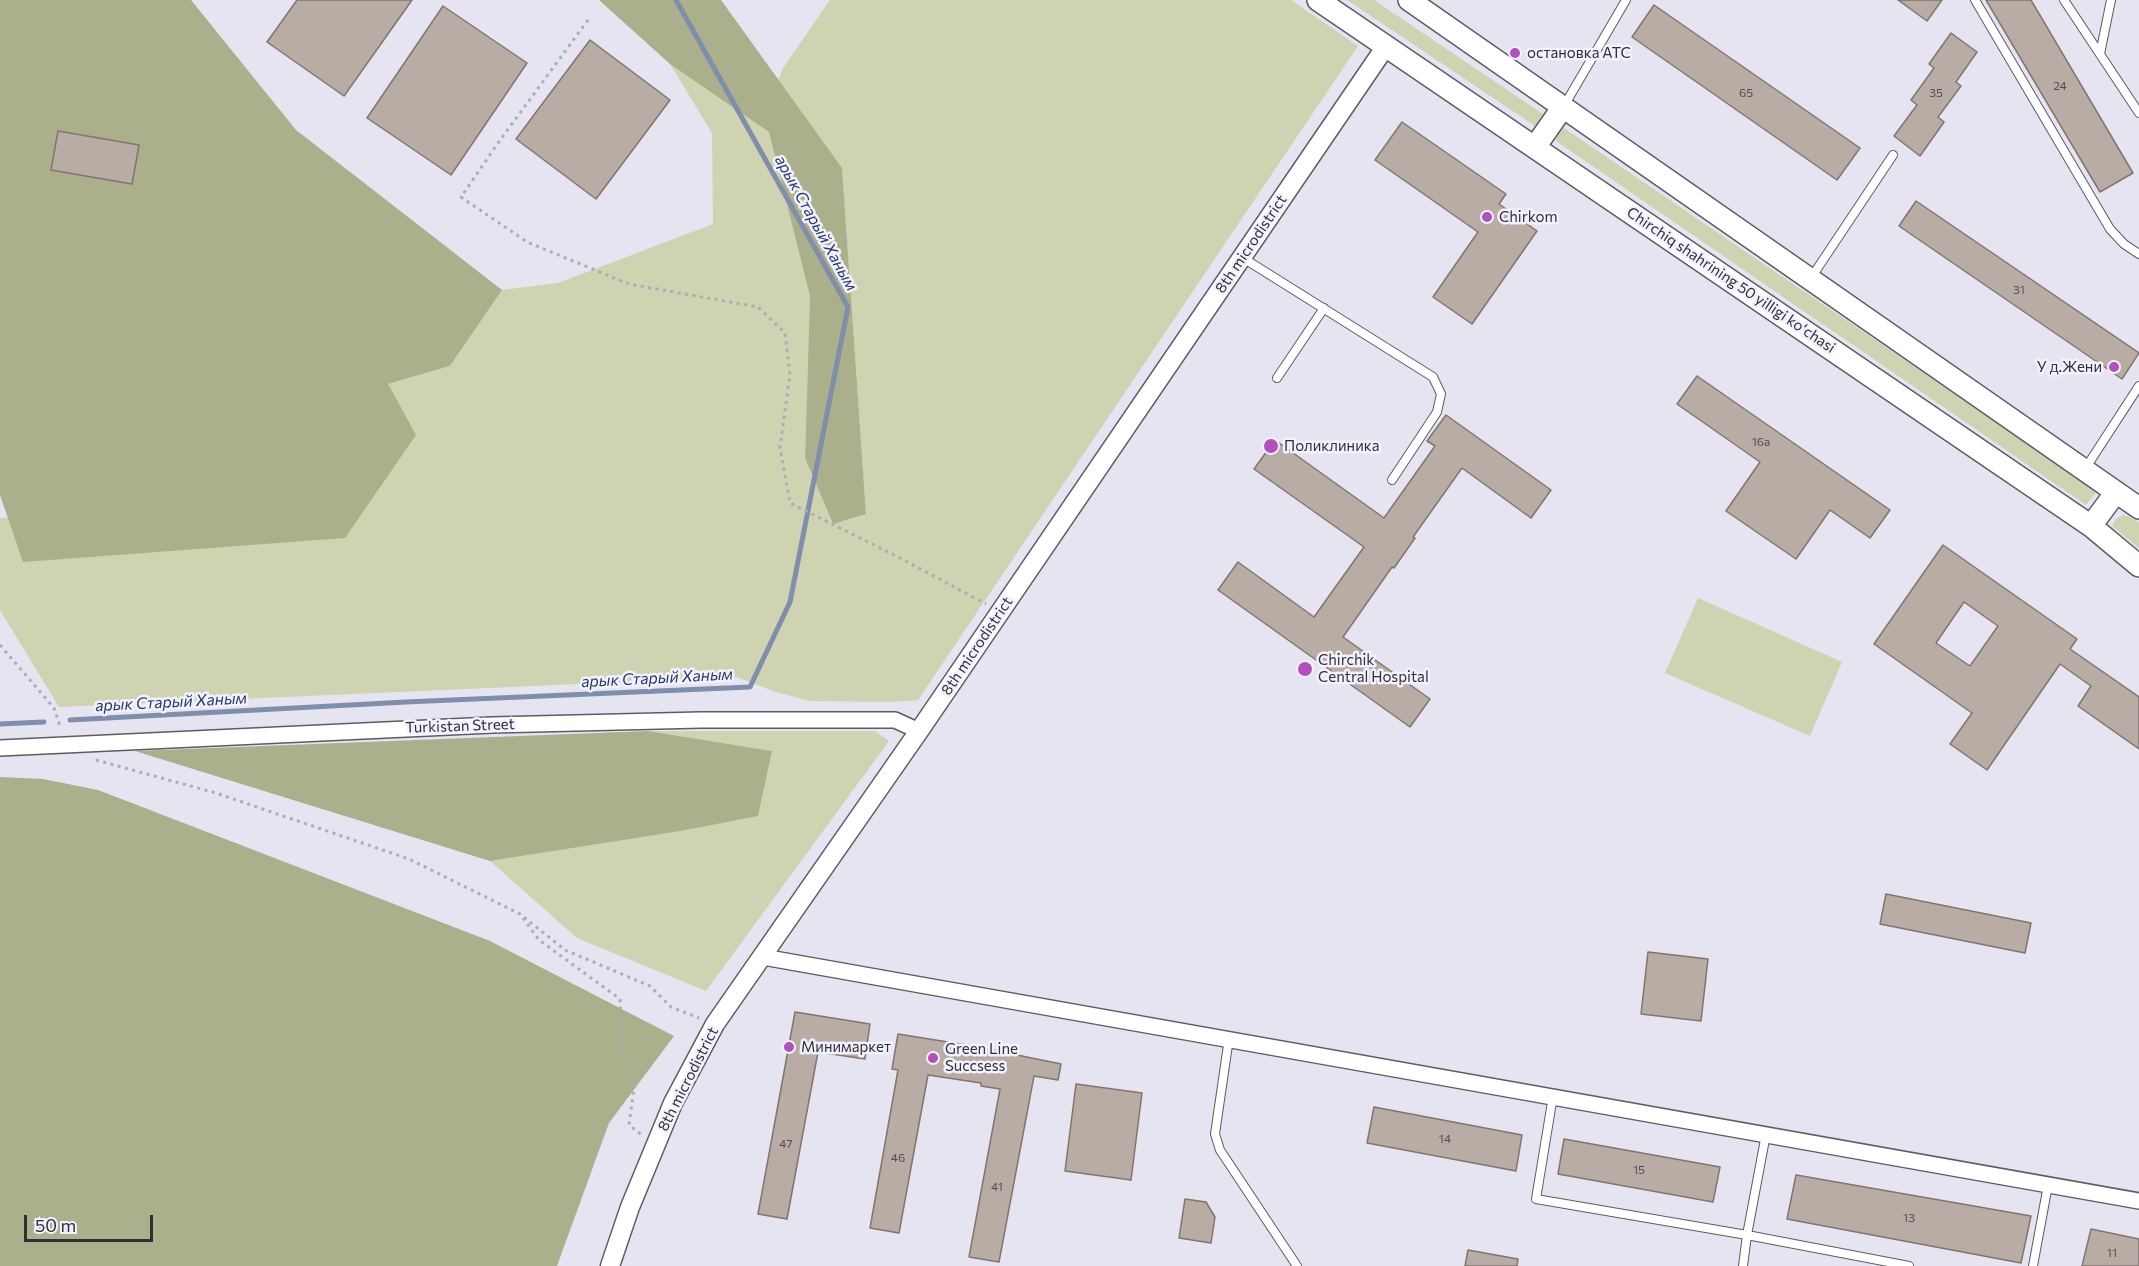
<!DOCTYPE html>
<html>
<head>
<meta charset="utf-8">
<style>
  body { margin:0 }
  #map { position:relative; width:2139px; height:1266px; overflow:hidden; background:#e5e4f0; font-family:Commissioner,sans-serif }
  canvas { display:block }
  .scale { position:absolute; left:24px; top:1215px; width:129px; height:27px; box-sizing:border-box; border:3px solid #303034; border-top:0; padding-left:8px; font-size:18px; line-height:21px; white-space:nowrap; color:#303034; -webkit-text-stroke:4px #f3f1fe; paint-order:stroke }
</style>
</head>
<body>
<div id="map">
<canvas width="2139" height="1266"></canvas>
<div class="scale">50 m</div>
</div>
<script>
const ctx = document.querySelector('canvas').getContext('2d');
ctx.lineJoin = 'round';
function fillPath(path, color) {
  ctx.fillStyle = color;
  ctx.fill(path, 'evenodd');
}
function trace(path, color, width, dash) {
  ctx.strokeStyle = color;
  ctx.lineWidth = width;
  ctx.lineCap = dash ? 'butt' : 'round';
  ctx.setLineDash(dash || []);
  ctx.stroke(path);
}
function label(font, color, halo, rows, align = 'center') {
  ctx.font = font + ' Commissioner,sans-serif';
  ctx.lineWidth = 5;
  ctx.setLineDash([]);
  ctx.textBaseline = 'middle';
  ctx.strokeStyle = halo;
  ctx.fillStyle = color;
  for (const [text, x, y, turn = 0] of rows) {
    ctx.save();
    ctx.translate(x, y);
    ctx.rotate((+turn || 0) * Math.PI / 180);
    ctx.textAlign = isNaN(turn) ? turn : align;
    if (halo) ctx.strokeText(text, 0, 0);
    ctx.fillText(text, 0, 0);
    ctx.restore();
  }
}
fillPath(new Path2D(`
  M830 0H1291L1358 46 918 700 892 702 809 701 773 691 737 677 59 707 0 610V518H8L24 561 388 384 450 366 502 290 558 283 713 224 712 133 670 64 772 119 810 296 805 458 833 524 866 514 842 169 778 80 783 68Z
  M1347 0H1374L1543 114 1535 126Z
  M1564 128 2097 491 2086 505 1556 141 1558 134Z
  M2123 515 2128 516 2139 523V548L2112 526 2116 519Z
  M1698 598 1842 662 1810 736 1665 673Z
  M648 731H875L889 741 706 991 577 938 490 861 681 831 758 816 772 751Z`), '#cfd3b2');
fillPath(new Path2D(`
  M0 0H191L296 130 502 290 450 366 388 384 416 435 345 538 23 562 0 495Z
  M599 0H721L842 168 866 514 833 524 805 458 810 296 769 132 670 64Z
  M648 731 772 751 758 816 681 831 490 861 135 751Z
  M0 777 43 779 98 790 490 941 674 1036 609 1123 557 1266H0Z`), '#abaf8c');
trace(new Path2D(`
  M70 720 406 702 750 687 790 602 848 307 676 0
  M0 724 44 722`), '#7e8eab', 5);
const building = new Path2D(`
  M297 0H412L344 96 267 42Z
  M1898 0H1942L1927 21Z
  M1986 0H2031L2133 173 2100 192Z
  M1654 5 1860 148 1837 180 1632 37Z
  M443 6 527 63 451 175 367 118Z
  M1951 33 1977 52 1956 82 1961 86 1938 117 1944 122 1920 156 1894 136 1917 105 1911 100 1934 68 1929 64Z
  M590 40 670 100 596 199 516 139Z
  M1402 122 1506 194 1499 204 1537 231 1472 324 1433 297 1478 232 1375 160Z
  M58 131 139 145 132 184 51 170Z
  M1916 201 2139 353 2122 379 1899 226Z
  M1697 376 1890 510 1870 538 1830 510 1796 559 1726 511 1760 462 1677 404Z
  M1446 415 1551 490 1531 518 1462 468 1413 537 1415 538 1394 568 1392 567 1343 637 1430 699 1410 727 1218 590 1238 562 1314 617 1364 547 1254 469 1275 440 1384 518 1435 446 1427 441Z
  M1943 545 2077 639 2070 649 2139 697V749L2078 706 2091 686 2060 664 1987 770 1950 744 1972 713 1874 644ZM1964 602 1998 626 1970 666 1936 643Z
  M1886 894 2031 923 2025 953 1880 924Z
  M1648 952 1708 959 1701 1021 1641 1014Z
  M795 1012 870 1024 865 1059 818 1052 787 1219 758 1214Z
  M898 1034 973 1046 1061 1064 1058 1080 1034 1076 999 1262 969 1257 1000 1089 981 1086V1083L928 1075 899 1233 870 1228 898 1070 892 1069Z
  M1076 1084 1142 1093 1131 1180 1065 1171Z
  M1374 1107 1522 1135 1516 1171 1367 1143Z
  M1564 1139 1720 1167 1713 1202 1558 1174Z
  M1796 1175 2031 1216 2021 1263 1787 1219Z
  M1185 1199 1206 1202 1215 1217 1211 1243 1179 1238Z
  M2091 1229 2139 1239V1266H2082Z
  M1468 1250 1518 1259 1517 1266H1465Z`);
fillPath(building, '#b8aca5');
trace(building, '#80756f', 1.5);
const service = new Path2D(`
  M1975 0 2110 229 2124 244 2139 254
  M2064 0 2139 113
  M2100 54 2111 0
  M1564 106 1626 0
  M1243 258 1433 377 1441 394 1437 412 1392 480
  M1811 278 1893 155
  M1277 378 1324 308
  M2085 469 2139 386
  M1229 1038 1215 1134 1220 1150 1297 1266
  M1553 1096 1536 1199 1747 1235 1743 1266
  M1766 1134 1747 1235 1909 1266
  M2033 1266 2048 1185`);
const minor = new Path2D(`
  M0 748 492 725 701 720H895L919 731
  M763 957 2139 1201`);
const tertiary = new Path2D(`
  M610 1266 630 1207 673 1103 715 1024 919 731 1386 46`);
const secondary = new Path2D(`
  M1318 0 2091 526 2139 566
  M1409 0 2139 508
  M1535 147 1563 107
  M2091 526 2116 492`);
trace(service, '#5d5b66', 10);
trace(minor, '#5d5b66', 18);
trace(tertiary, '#5d5b66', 21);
trace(secondary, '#5d5b66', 24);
trace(new Path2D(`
  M588 20 498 143 461 197 527 242 629 284 758 307 785 333 790 375 780 447 790 503 900 558 986 604
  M0 645 54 708 61 729
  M96 760 216 793 409 859 520 914 565 950 650 986 671 1007 699 1018
  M523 918 539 940 620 999 622 1054 636 1073 629 1125 642 1135`), '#adacb5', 3, [3, 4.5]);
trace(service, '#fff', 8);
trace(minor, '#fff', 15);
trace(tertiary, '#fff', 18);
trace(secondary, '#fff', 21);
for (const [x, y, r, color] of [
  [1515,53,6,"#b052bb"],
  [1487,217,6,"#b052bb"],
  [2114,367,6,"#b052bb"],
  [1271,446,8,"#b052bb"],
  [1305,669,8,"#b052bb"],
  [789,1047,6,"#b052bb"],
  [933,1058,6,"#b052bb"]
]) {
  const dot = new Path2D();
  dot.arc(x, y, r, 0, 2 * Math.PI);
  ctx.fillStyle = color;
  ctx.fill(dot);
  trace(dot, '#f3f1fe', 2);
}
label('12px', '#524f50', null, [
  ["24",2060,86],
  ["65",1746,93],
  ["35",1936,93],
  ["31",2019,290],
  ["16a",1761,442],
  ["14",1445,1139],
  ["47",786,1144],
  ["46",898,1158],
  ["15",1639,1170],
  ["41",997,1187],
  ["13",1909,1218],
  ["11",2112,1253]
]);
label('15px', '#303034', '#f3f1fe', [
  ["остановка АТС",1527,53],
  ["Chirkom",1499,217],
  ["У д.Жени",2102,367,"right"],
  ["Поликлиника",1284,446],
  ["Chirchik",1318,660],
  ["Central Hospital",1318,677],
  ["Минимаркет",801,1047],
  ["Green Line",945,1049],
  ["Succsess",945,1066]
], 'left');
label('15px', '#303034', '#f3f1fe', [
  ["8th microdistrict",1251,244,-56],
  ["Chirchiq shahrining 50 yilligi koʻchasi",1731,280,34],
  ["8th microdistrict",977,646,-56],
  ["Turkistan Street",460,726,-2],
  ["8th microdistrict",688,1079,-63]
]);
label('italic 16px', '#253a65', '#f3f1fe', [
  ["арык Старый Ханым",816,223,61],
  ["арык Старый Ханым",657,678,-3],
  ["арык Старый Ханым",171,702,-3]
]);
</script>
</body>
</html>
